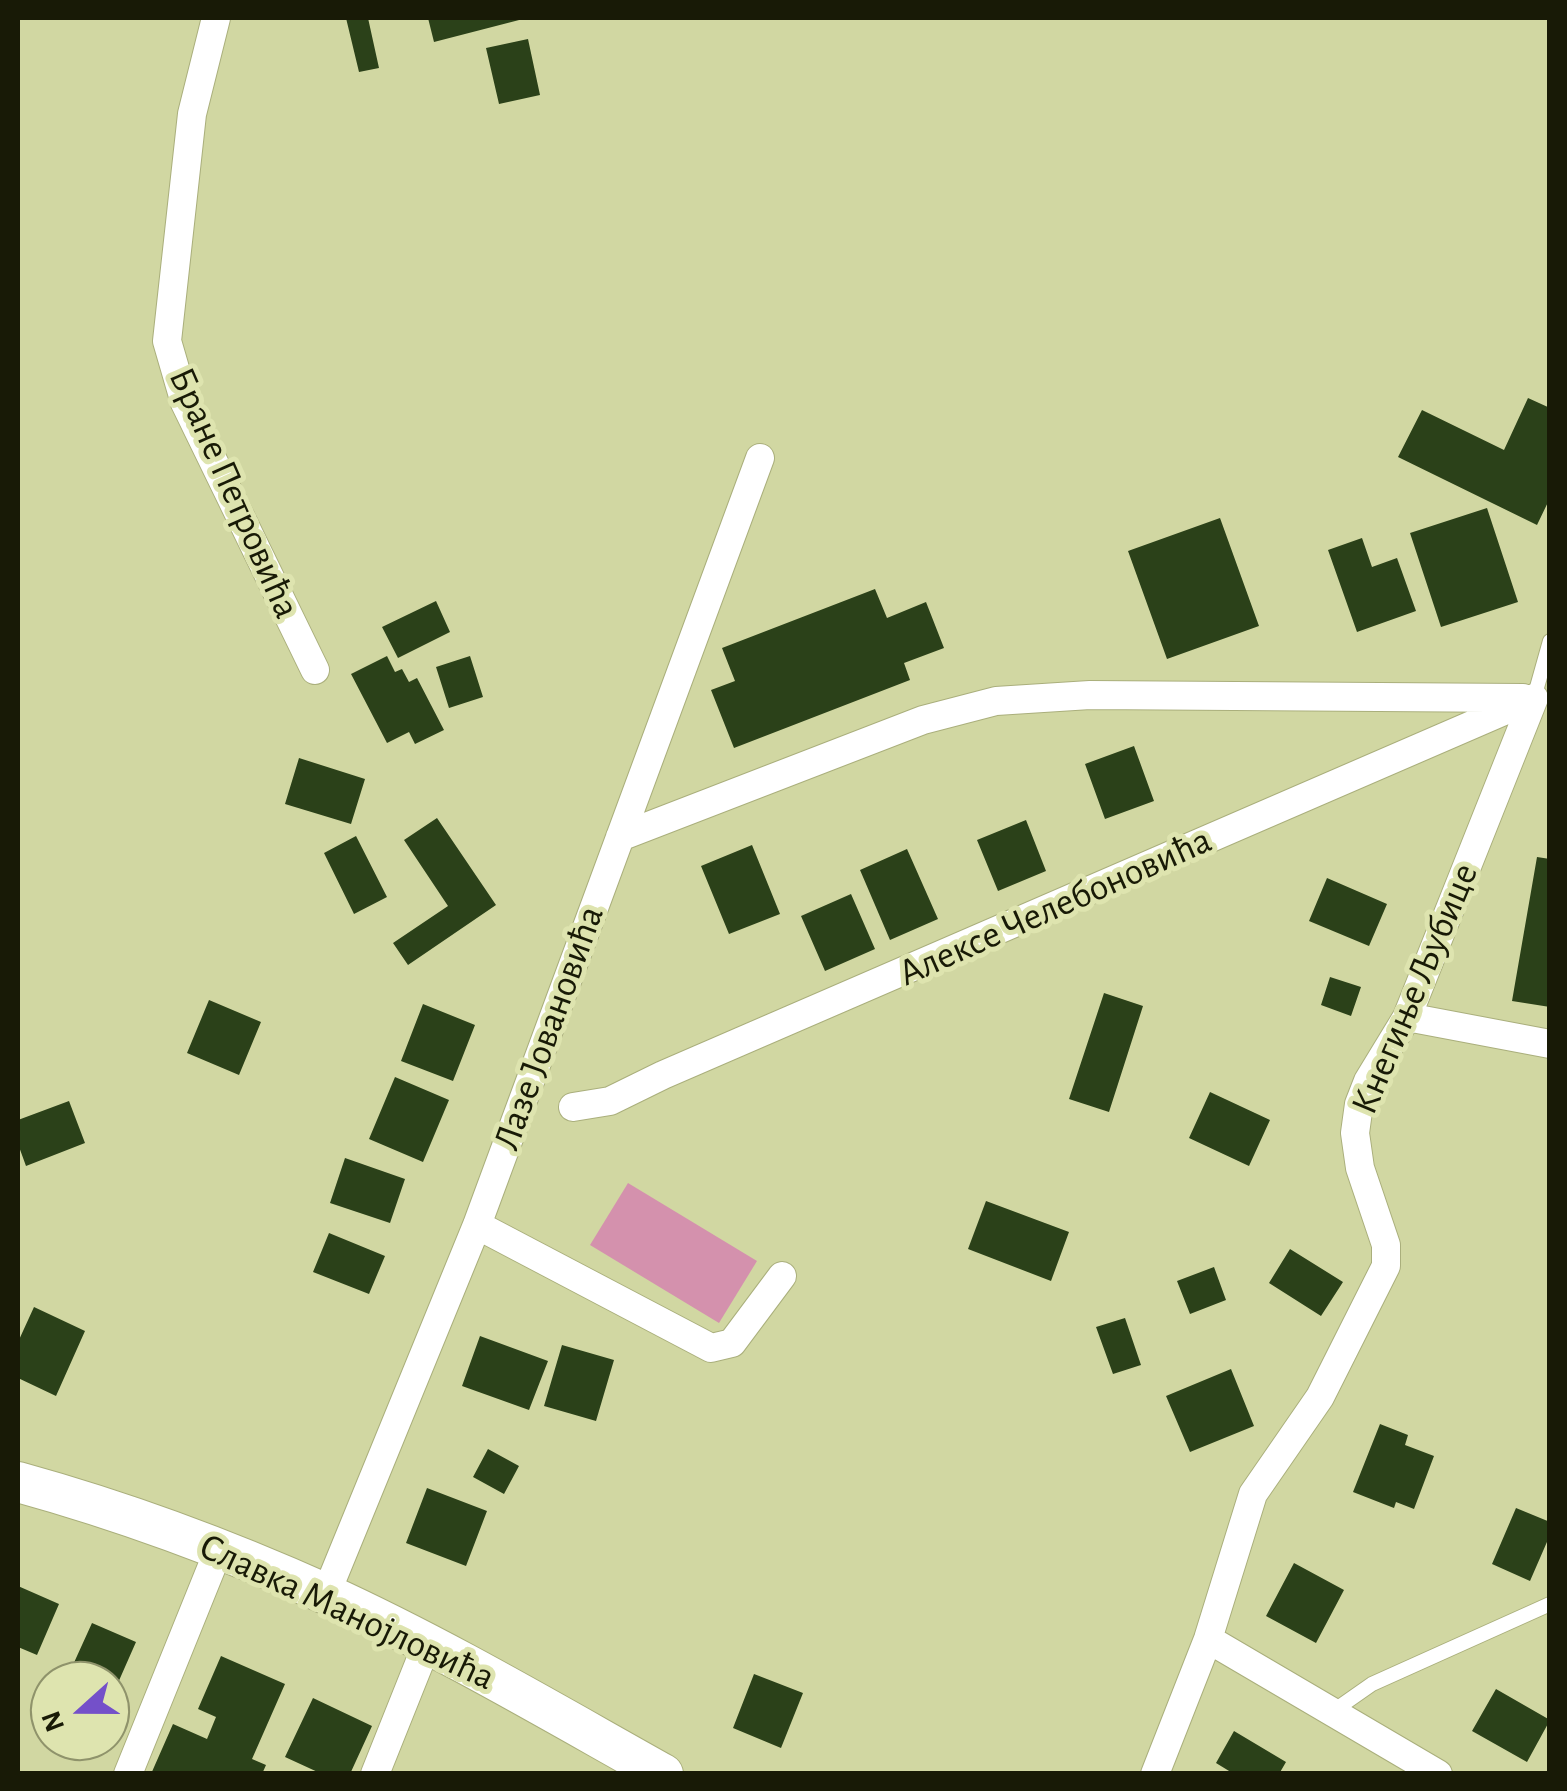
<!DOCTYPE html>
<html>
<head>
<meta charset="utf-8">
<style>
  body { margin:0 }
  #map { position:relative; width:1567px; height:1791px; overflow:hidden; background:#d1d7a2; font-family:"Alegreya Sans",sans-serif }
  canvas { display:block }
  .frame { position:absolute; inset:0; border:20px solid #181a06; pointer-events:none }
  .north { position:absolute; left:30px; top:1661px; width:100px; height:100px; box-sizing:border-box; background:#dee4af; border:2px solid #8f936b; border-radius:50%; rotate:249deg; font-size:28px; font-weight:700; line-height:40px; text-align:center; color:#181a06 }
  .north::after { content:''; display:block; margin:auto; width:35px; height:45px; background:#7450c9; clip-path:polygon(50% 0,100% 100%,50% 72%,0 100%) }
</style>
</head>
<body>
<div id="map">
<canvas width="1567" height="1791"></canvas>
<div class="frame"></div>
<div class="north">N</div>
</div>
<script>
const ctx = document.querySelector('canvas').getContext('2d');
ctx.lineJoin = 'round';
function fillPath(path, color) {
  ctx.fillStyle = color;
  ctx.fill(path, 'evenodd');
}
function trace(path, color, width, dash) {
  ctx.strokeStyle = color;
  ctx.lineWidth = width;
  ctx.lineCap = dash ? 'butt' : 'round';
  ctx.setLineDash(dash || []);
  ctx.stroke(path);
}
function label(font, color, halo, rows, align = 'center') {
  ctx.font = font + ' "Alegreya Sans",sans-serif';
  ctx.lineWidth = 10;
  ctx.setLineDash([]);
  ctx.textBaseline = 'middle';
  ctx.strokeStyle = halo;
  ctx.fillStyle = color;
  for (const [text, x, y, turn = 0] of rows) {
    ctx.save();
    ctx.translate(x, y);
    ctx.rotate((+turn || 0) * Math.PI / 180);
    ctx.textAlign = isNaN(turn) ? turn : align;
    if (halo) ctx.strokeText(text, 0, 0);
    ctx.fillText(text, 0, 0);
    ctx.restore();
  }
}
fillPath(new Path2D(`
  M628 1183 757 1261 719 1323 590 1245Z`), '#d491ad');
fillPath(new Path2D(`
  M346 18H368L379 68 359 72Z
  M428 18H523V19L434 42Z
  M528 39 540 95 499 104 486 48Z
  M1528 398 1550 408V498L1537 525 1398 457 1422 410 1504 450Z
  M1487 508 1518 602 1441 627 1410 533Z
  M1220 518 1259 626 1167 659 1128 551Z
  M1362 538 1372 567 1397 558 1416 611 1357 632 1328 550Z
  M875 589 887 618 926 602 944 648 904 663 910 680 734 748 711 690 735 681 722 648Z
  M436 601 450 632 398 658 382 627Z
  M387 656 395 672 402 669 409 682 417 678 444 730 415 744 409 732 387 743 351 674Z
  M470 656 483 697 449 708 436 667Z
  M1134 746 1154 801 1105 819 1085 764Z
  M299 758 365 779 351 824 285 804Z
  M437 818 496 905 408 965 393 943 448 906 404 840Z
  M1026 820 1046 871 998 891 977 840Z
  M356 836 387 897 354 914 324 853Z
  M752 845 780 914 729 934 701 866Z
  M907 849 938 919 890 940 860 870Z
  M1537 857 1550 859V1007L1512 1001Z
  M1327 878 1387 904 1369 946 1309 921Z
  M851 894 875 949 825 971 801 916Z
  M1330 977 1361 987 1351 1016 1321 1005Z
  M1104 993 1143 1006 1109 1112 1069 1099Z
  M209 1000 261 1022 239 1075 187 1053Z
  M423 1004 475 1025 453 1081 401 1061Z
  M395 1077 449 1100 423 1162 369 1139Z
  M1210 1092 1270 1120 1249 1166 1189 1138Z
  M69 1101 85 1143 26 1166 18 1144V1120Z
  M345 1158 405 1179 390 1223 330 1203Z
  M986 1201 1069 1232 1051 1281 968 1249Z
  M329 1233 385 1256 369 1294 313 1272Z
  M1290 1249 1343 1282 1321 1316 1269 1283Z
  M1214 1267 1226 1300 1190 1314 1177 1281Z
  M34 1307 85 1331 56 1396 18 1378V1342Z
  M1125 1318 1141 1365 1113 1374 1096 1327Z
  M480 1336 548 1361 529 1410 462 1386Z
  M562 1345 614 1360 596 1421 544 1406Z
  M1231 1369 1254 1426 1190 1452 1166 1396Z
  M1380 1424 1408 1435 1405 1445 1434 1456 1414 1509 1396 1502 1394 1508 1353 1492Z
  M488 1449 519 1466 504 1494 473 1477Z
  M427 1488 487 1511 466 1566 406 1543Z
  M1516 1508 1550 1522V1535L1530 1581 1492 1564Z
  M1294 1563 1344 1590 1316 1643 1266 1616Z
  M18 1586 59 1604 37 1655 18 1647Z
  M92 1623 136 1642 110 1701V1681L67 1678Z
  M221 1656 285 1684 252 1759 266 1765 262 1774H151L173 1724 207 1739 216 1717 198 1709Z
  M754 1674 803 1693 781 1748 733 1728Z
  M1496 1689 1550 1720 1527 1762 1472 1731Z
  M313 1698 372 1726 350 1774H322L285 1757Z
  M1234 1731 1286 1762 1279 1774H1234L1216 1763Z`), '#2b4119');
const service = new Path2D(`
  M1534 698 1550 641
  M1332 1712 1372 1684 1550 1604`);
const minor = new Path2D(`
  M216 18 192 114 167 341 185 403 315 670
  M620 837 923 720 996 701 1090 695 1523 698
  M1407 1017 1550 1044
  M573 1107 610 1101 663 1075 1534 698
  M477 1225 711 1348 732 1343 782 1276
  M326 1594 477 1225 760 458
  M1208 1639 1438 1774
  M128 1774 219 1549
  M375 1774 427 1644
  M1155 1774 1208 1639 1253 1494 1320 1397 1386 1266V1245L1360 1168 1355 1133 1359 1104 1368 1081 1407 1017 1534 698`);
const secondary = new Path2D(`
  M18 1482C123 1511 226 1549 326 1594 442 1647 552 1712 663 1774`);
trace(service, '#aaaf7c', 16);
trace(minor, '#aaaf7c', 30);
trace(secondary, '#aaaf7c', 42);
trace(service, '#fff', 14);
trace(minor, '#fff', 28);
trace(secondary, '#fff', 40);
label('38px', '#181a06', '#dee4af', [
  ["Бране Петровића",234,493,66],
  ["Алексе Челебоновића",1055,907,-24],
  ["Кнегиње Љубице",1415,989,-67],
  ["Лазе Јовановића",549,1028,-70],
  ["Славка Манојловића",347,1612,25]
]);
</script>
</body>
</html>
